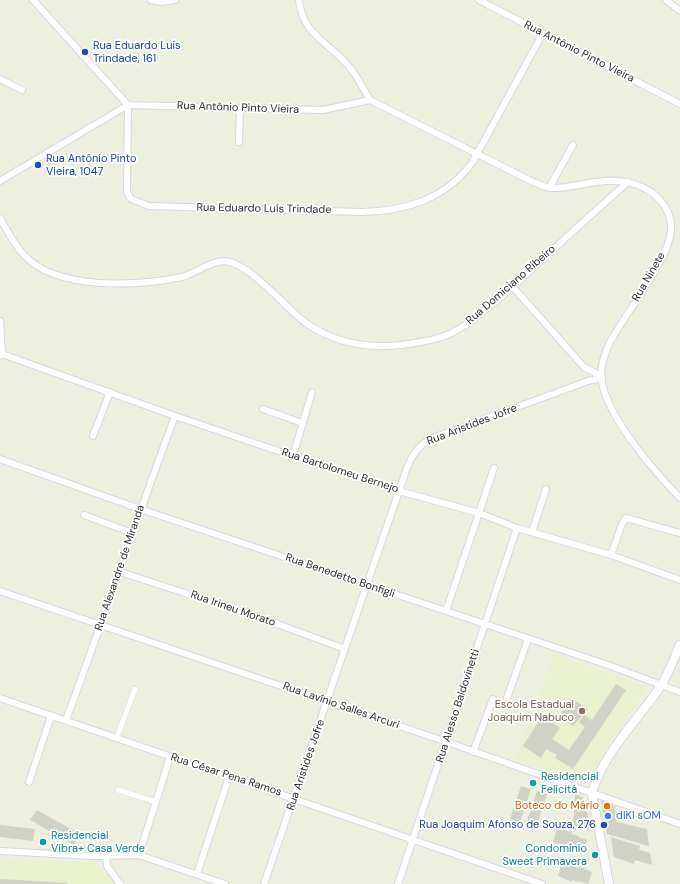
<!DOCTYPE html>
<html>
<head>
<meta charset="utf-8">
<style>
  body { margin:0 }
  canvas { display:block; background:#edefdf }
</style>
</head>
<body>
<canvas width="680" height="884"></canvas>
<script>
const ctx = document.querySelector('canvas').getContext('2d');
ctx.lineJoin = 'round';
function fillPath(path, color) {
  ctx.fillStyle = color;
  ctx.fill(path, 'evenodd');
}
function trace(path, color, width, dash) {
  ctx.strokeStyle = color;
  ctx.lineWidth = width;
  ctx.lineCap = dash ? 'butt' : 'round';
  ctx.setLineDash(dash || []);
  ctx.stroke(path);
}
function label(font, color, halo, rows, align = 'center') {
  ctx.font = font + ' "DM Sans",sans-serif';
  ctx.lineWidth = 3.5;
  ctx.setLineDash([]);
  ctx.textBaseline = 'middle';
  ctx.strokeStyle = halo;
  ctx.fillStyle = color;
  for (const [text, x, y, turn = 0] of rows) {
    ctx.save();
    ctx.translate(x, y);
    ctx.rotate((+turn || 0) * Math.PI / 180);
    ctx.textAlign = isNaN(turn) ? turn : align;
    if (halo) ctx.strokeText(text, 0, 0);
    ctx.fillText(text, 0, 0);
    ctx.restore();
  }
}
fillPath(new Path2D(`
  M554 654 641 685 644 691 605 749 589 781 582 783 516 760Z
  M0 858 90 862 103 869 114 884H0Z`), '#e9f1ce');
fillPath(new Path2D(`
  M616 684 626 690 573 769 555 758 557 755 546 749 541 758 523 746 542 716 560 728 552 739 569 750 585 727 579 722 584 715 592 720Z
  M571 698 588 709 573 726 559 717Z
  M521 786 531 789 520 822 510 819Z
  M537 791 547 794 536 828 526 824Z
  M575 794 584 798 591 830 573 827Z
  M601 800 614 804 617 822 647 829 649 846 607 834Z
  M37 810 80 834 74 845 30 820Z
  M0 825 35 829 33 841 0 837Z
  M557 828 572 832 571 834 578 836V837L587 840 583 852 568 848V847L553 842Z
  M611 837 640 846 639 850 650 853 652 865 635 860 634 864 614 857Z
  M39 840H47V845H39Z
  M592 851H596L597 858 593 859Z
  M562 862 577 868 578 866 592 872 588 884 579 881V882L572 880V882L558 876Z
  M0 879 67 883V884H0Z`), '#cfd2c4');
const pedestrian = new Path2D(`
  M117 737 135 689
  M118 790 156 802`);
const minor = new Path2D(`
  M33 0 128 105 127 192 131 199 149 206 362 212C406 211 445 199 472 163L543 33
  M151 0 161 2 175 0
  M299 0C302 33 326 41 346 63 356 73 362 87 370 100
  M479 0 680 104
  M666 0 680 11
  M0 79 22 90
  M370 100 533 182C538 184 545 187 550 188 572 189 594 179 617 181 633 182 649 188 660 200 667 208 672 219 671 230 669 260 624 315 609 344 605 354 601 363 601 374 602 412 654 471 680 498
  M239 142 240 109
  M0 181 128 105 323 110 370 100
  M549 188 573 145
  M0 218C7 230 14 245 24 255 57 291 138 286 182 277 196 273 209 262 223 261 249 261 285 308 306 323 340 347 380 350 420 342 433 340 448 336 459 329 485 313 508 290 531 270 563 240 595 211 628 182
  M512 286 584 367 601 376
  M0 321 2 354 0 356
  M2 354 175 416 293 456 399 491 479 513 517 528 611 555 680 580
  M263 409 302 423
  M93 436 110 392
  M293 456 312 392
  M0 459 140 509 608 665 680 692
  M84 515 132 533
  M532 532 546 489
  M611 555 622 524 626 518 680 533
  M120 572 253 615 345 649
  M0 591 447 742 680 824
  M446 611 494 468
  M0 698 542 884
  M507 698 528 639
  M66 720C104 619 137 517 175 416
  M473 752 493 699
  M29 782 51 716
  M0 851 93 856 139 855 225 884
  M139 855 170 757
  M106 856 107 866 120 884
  M197 874 229 777
  M264 884 399 491C407 469 410 451 430 439L588 381 602 378
  M398 884 517 528`);
const tertiary = new Path2D(`
  M609 884 592 793C603 753 638 720 660 687 669 674 674 658 680 645`);
trace(pedestrian, '#dbd4e6', 6);
trace(minor, '#dbd4e6', 8);
trace(tertiary, '#dbd4e6', 10);
trace(pedestrian, '#fff', 5);
trace(minor, '#fff', 6);
trace(tertiary, '#fff', 8);
for (const [x, y, r, color] of [
  [85,52,4,"#1a4fb4"],
  [38,165,4,"#1a4fb4"],
  [582,711,4,"#8d6e63"],
  [533,783,4,"#0f9aa8"],
  [607,806,4,"#e8710a"],
  [608,816,4,"#3f7fe0"],
  [604,825,4,"#1a4fb4"],
  [43,842,4,"#0f9aa8"],
  [595,855,4,"#0f9aa8"]
]) {
  const dot = new Path2D();
  dot.arc(x, y, r, 0, 2 * Math.PI);
  ctx.fillStyle = color;
  ctx.fill(dot);
  trace(dot, '#fff', 1.5);
}
label('11px', '#164399', '#fff', [
  ["Rua Eduardo Luís",93,46],
  ["Trindade, 161",93,59],
  ["Rua Antônio Pinto",46,159],
  ["Vieira, 1047",46,172],
  ["Rua Joaquim Afonso de Souza, 276",596,825,"right"]
], 'left');
label('11px', '#2d2d2d', '#fff', [
  ["Rua Antônio Pinto Vieira",579,52,27],
  ["Rua Antônio Pinto Vieira",238,108,2],
  ["Rua Eduardo Luís Trindade",264,209,1],
  ["Rua Ninete",649,277,-60],
  ["Rua Domiciano Ribeiro",511,285,-41],
  ["Rua Aristides Jofre",472,425,-21],
  ["Rua Bartolomeu Bernejo",340,471,18],
  ["Rua Alexandre de Miranda",120,568,-71],
  ["Rua Benedetto Bonfigli",340,576,19],
  ["Rua Irineu Morato",233,609,19],
  ["Rua Lavínio Salles Arcuri",341,706,19],
  ["Rua Alesso Baldovinetti",458,706,-72],
  ["Rua Aristides Jofre",306,765,-71],
  ["Rua César Pena Ramos",226,775,18]
]);
label('11px', '#785e54', '#fff', [
  ["Escola Estadual",574,705],
  ["Joaquim Nabuco",574,718]
], 'right');
label('11px', '#0d838f', '#fff', [
  ["Residencial",541,777],
  ["Felicitá",541,790],
  ["Residencial",51,836],
  ["Vibra+ Casa Verde",51,849],
  ["Condomínio",587,849,"right"],
  ["Sweet Primavera",587,862,"right"]
], 'left');
label('11px', '#c56008', '#fff', [
  ["Boteco do Mário",599,806]
], 'right');
label('11px', '#366cbe', '#fff', [
  ["dIKI sOM",616,816]
], 'left');
</script>
</body>
</html>
